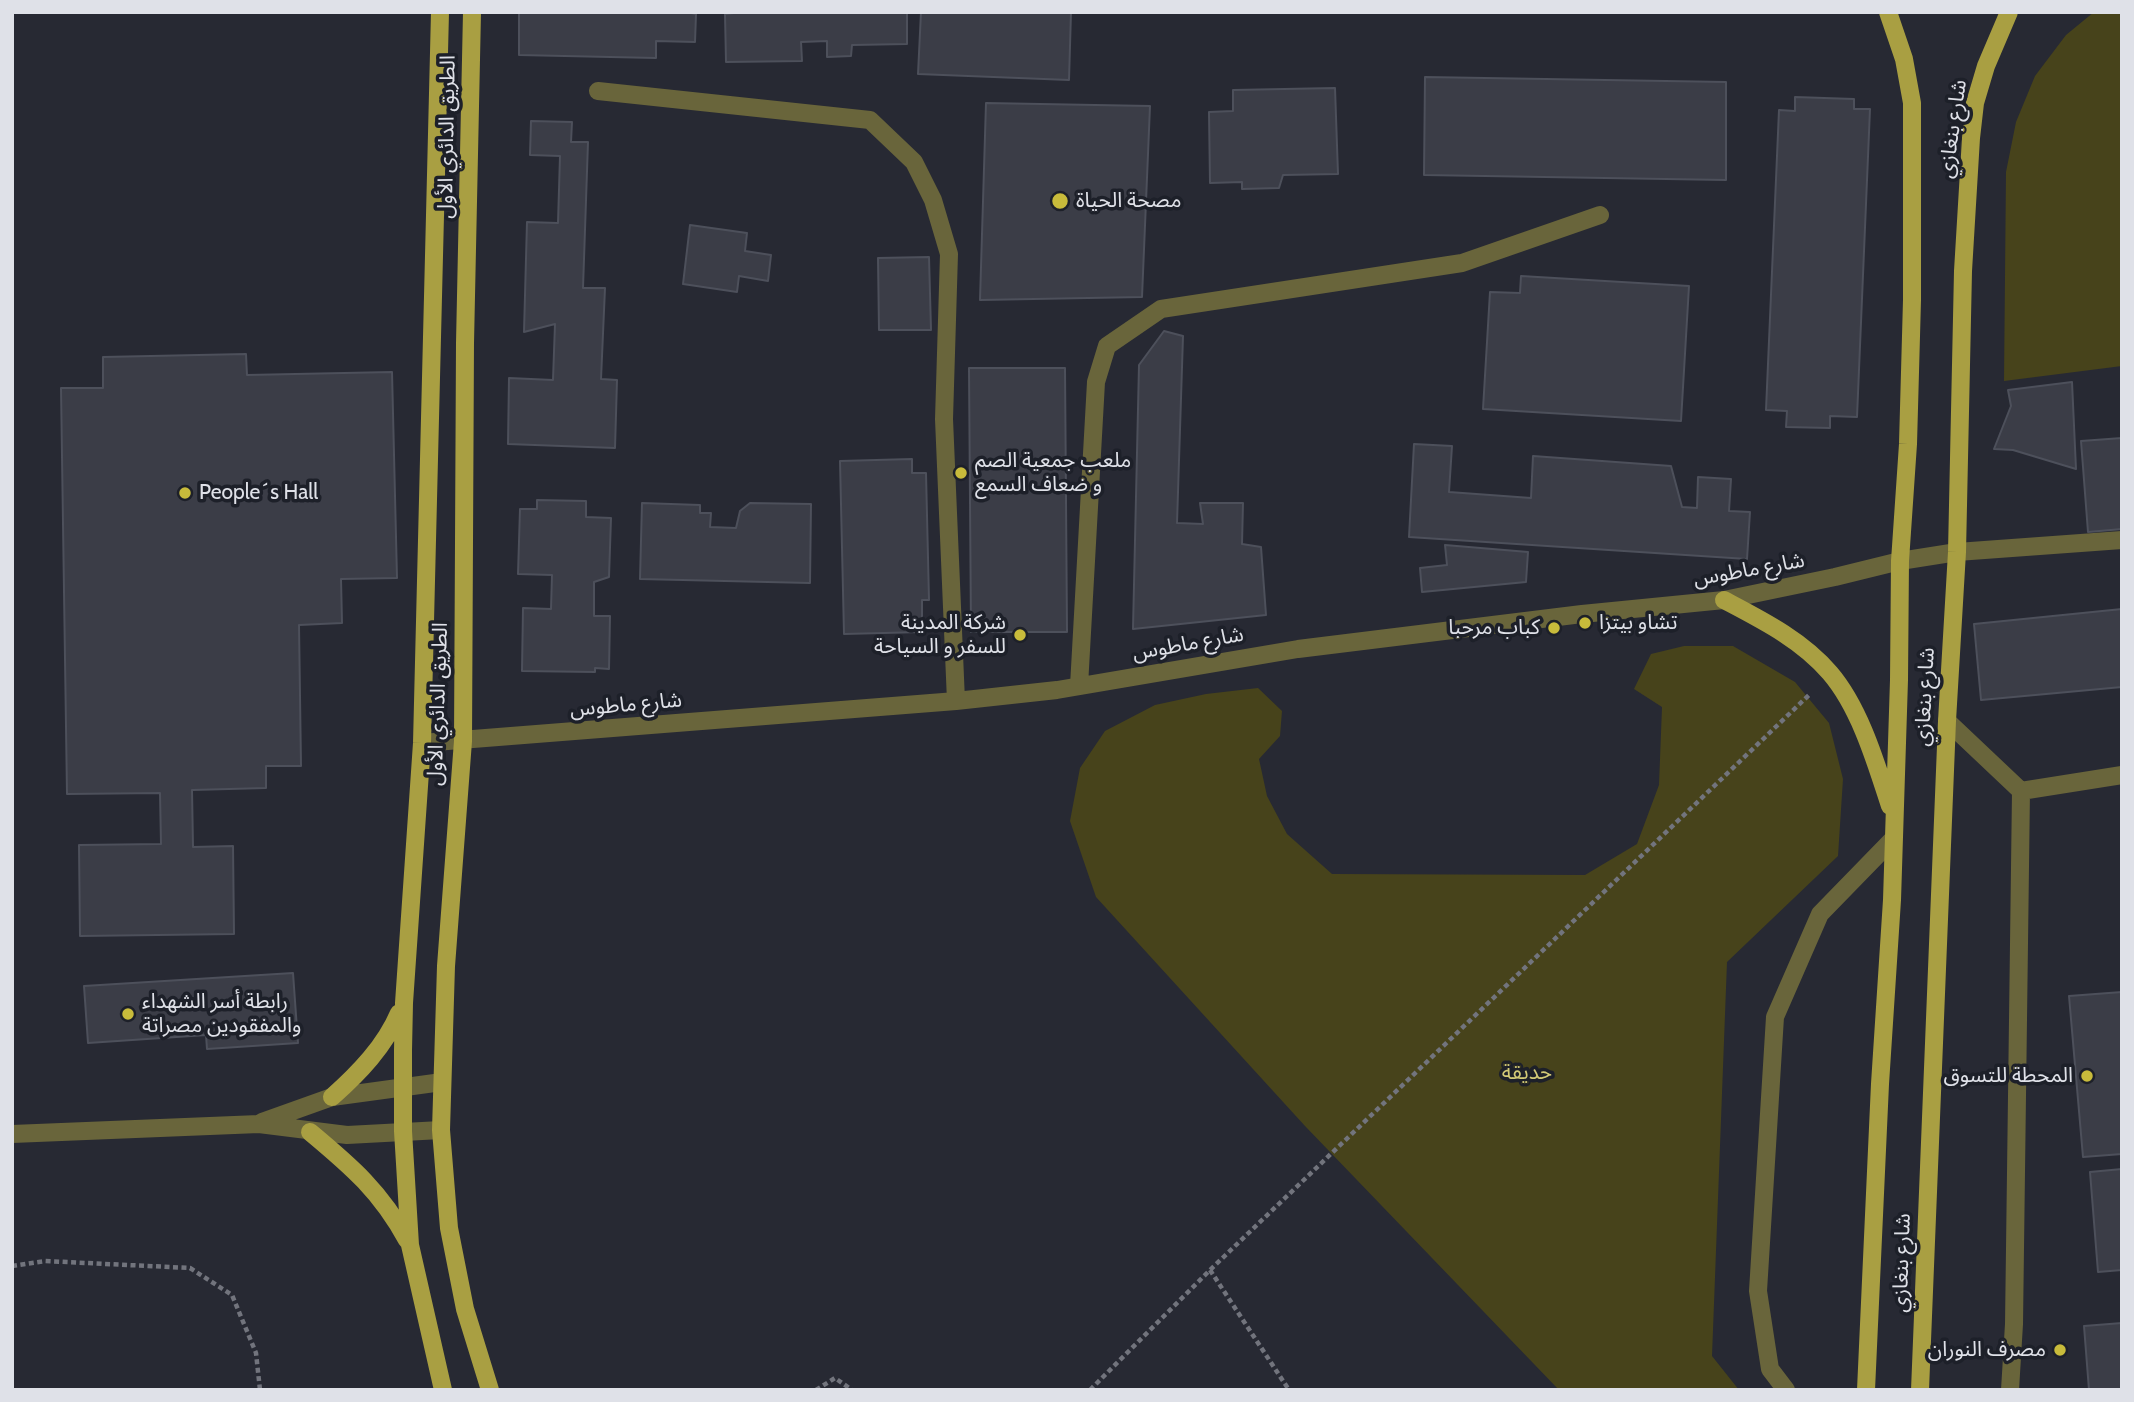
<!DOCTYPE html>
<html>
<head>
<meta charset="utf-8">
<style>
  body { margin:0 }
  #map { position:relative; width:2134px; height:1402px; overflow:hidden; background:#272933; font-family:Cabin,sans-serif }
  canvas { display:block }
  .frame { position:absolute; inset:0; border:14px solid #dfe1e8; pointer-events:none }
</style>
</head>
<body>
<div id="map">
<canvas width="2134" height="1402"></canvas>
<div class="frame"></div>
</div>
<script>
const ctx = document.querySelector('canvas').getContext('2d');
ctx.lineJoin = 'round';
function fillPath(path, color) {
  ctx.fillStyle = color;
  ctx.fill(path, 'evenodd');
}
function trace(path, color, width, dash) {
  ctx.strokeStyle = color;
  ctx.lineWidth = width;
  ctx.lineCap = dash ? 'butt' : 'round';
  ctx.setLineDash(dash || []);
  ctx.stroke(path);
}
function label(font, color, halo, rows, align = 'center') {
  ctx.font = font + ' Cabin,"Noto Sans Arabic",sans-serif';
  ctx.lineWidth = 7;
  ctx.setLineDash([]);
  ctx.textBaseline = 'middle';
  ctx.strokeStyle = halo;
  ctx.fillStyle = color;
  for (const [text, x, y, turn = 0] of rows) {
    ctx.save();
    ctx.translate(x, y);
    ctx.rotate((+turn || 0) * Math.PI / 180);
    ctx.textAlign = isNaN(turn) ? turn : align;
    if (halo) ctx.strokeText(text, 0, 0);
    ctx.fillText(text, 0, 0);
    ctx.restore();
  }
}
fillPath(new Path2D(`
  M2094 12H2122V366L2004 381 2006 172 2016 122 2035 76 2066 35Z
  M1684 646H1733L1795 682 1829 723 1843 779 1838 856 1727 962 1712 1356 1739 1390H1559L1305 1126 1096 897 1070 821 1080 768 1105 731 1155 705 1206 694 1258 688 1282 711 1280 736 1259 759 1267 796 1287 834 1332 874 1585 875 1637 844 1659 785 1662 707 1634 689 1651 654Z`), '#47431b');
const building = new Path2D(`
  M519 12H686L696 14 695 42 656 41V58L519 55Z
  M743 12H907V44L852 45 851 56 827 57V41L801 42 802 61 726 62 725 14Z
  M921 12H1071L1069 80 918 74Z
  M1425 77 1726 82V180L1424 175Z
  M1335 88 1338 174 1283 175 1279 188 1242 189V182L1210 183 1209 112 1233 111V90Z
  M1795 97 1854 99V109H1870L1857 417 1830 416V428L1786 427 1787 411 1766 410 1779 110 1795 111Z
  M986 103 1150 106 1142 297 980 300Z
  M531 121 572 122 571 142H588L583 288H605L601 379 617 380 615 448 508 444 509 378 553 380 555 324 524 332 527 222 558 223 560 156 530 155Z
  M690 225 747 233 745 251 771 255 768 281 739 276 737 292 683 284Z
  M929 257 931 330H879L878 258Z
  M1521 276 1689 286 1681 421 1483 409 1490 292 1520 293Z
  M1164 331 1183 336 1177 523 1203 524 1200 503H1243L1242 544 1261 547 1266 615 1133 629 1139 365Z
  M246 354 247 375 392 372 397 578 341 579 342 623 299 625 301 766H266V788L192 790 193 847 233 846 234 934 80 936 79 845 161 844 160 793 67 794 61 388H103V357Z
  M969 368H1065L1067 632H971Z
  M2072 382 2076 469 2013 450 1994 449 2011 406 2008 390Z
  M2122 438V529L2088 532 2081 441Z
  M1414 444 1452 446 1449 492 1531 498 1533 456 1671 466 1682 507 1697 508 1698 477 1731 479 1729 511 1750 512 1747 559 1409 537Z
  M912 459V473H926L929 600H922V632L844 634 840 461Z
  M537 500 586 501V517L611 518 609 577 594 582V616H610L609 669 595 668V672L522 671 523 608 551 609 552 575 518 574 520 509H537Z
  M642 503 700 505V513H711L710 527 736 528 740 511 750 503 811 504 810 583 640 579Z
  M1445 545 1528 552 1526 582 1422 592 1420 568 1447 565Z
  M2122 609V687L1981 700 1974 624Z
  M293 973 298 1043 207 1049 206 1035 88 1043 84 986Z
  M2122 992V1154L2083 1157 2069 996Z
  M2122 1169V1270L2098 1272 2090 1172Z
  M2122 1323V1390H2089L2084 1326Z`);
fillPath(building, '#3b3d47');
trace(building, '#4d505b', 2);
trace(new Path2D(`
  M12 1266 45 1261 190 1268 232 1295 256 1353 260 1390
  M1210 1270 1289 1390
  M816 1390 835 1378 852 1390
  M1090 1390 1210 1270 1810 694`), '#72747d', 4.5, [5, 3.5]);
trace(new Path2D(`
  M598 91 870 120 914 162 933 200 949 254 944 419 956 701
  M1079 686 1096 382 1107 346 1161 309 1462 263 1600 215
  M1947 721 2021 791 2014 1324 2010 1390
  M422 743 956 701 1057 690 1298 649 1582 614 1724 600 1835 577 1900 561 1957 552 2122 540
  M2021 791 2122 775
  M262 1122 332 1097 442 1082
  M12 1134 259 1124 347 1135 441 1130
  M1786 1390 1770 1369 1758 1291 1775 1017 1820 914 1893 839`), '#69653b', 18);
trace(new Path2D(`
  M440 12 422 743 404 1003 403 1050V1131L410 1245 443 1390
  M472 12 465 343 463 741 446 966 441 1130 449 1228 465 1309 490 1390
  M1724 600C1762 620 1802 640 1830 673 1860 708 1876 763 1890 806
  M332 1097C359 1073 385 1046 399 1013
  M310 1132C352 1167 381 1192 407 1240
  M1866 1390 1880 1084 1892 900 1899 680 1900 561 1908 444 1912 300V103L1904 59 1888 12
  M1920 1390 1947 721 1957 552 1963 271 1971 138 1975 103 1986 66 2009 12`), '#a99f42', 18);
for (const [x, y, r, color] of [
  [1060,201,9,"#c8bb3b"],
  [961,473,7,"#c8bb3b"],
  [185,493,7,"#c8bb3b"],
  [1585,623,7,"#c8bb3b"],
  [1554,628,7,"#c8bb3b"],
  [1020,635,7,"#c8bb3b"],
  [128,1014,7,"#c8bb3b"],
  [2087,1076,7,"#c8bb3b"],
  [2060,1350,7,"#c8bb3b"]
]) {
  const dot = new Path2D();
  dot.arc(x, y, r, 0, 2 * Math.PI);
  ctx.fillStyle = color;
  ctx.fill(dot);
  trace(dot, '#1d2029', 2.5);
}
label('21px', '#dfe1e8', '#1d2029', [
  ["شارع بنغازي",1953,129,-82],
  ["الطريق الدائري الأول",447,137,-89],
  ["شارع ماطوس",1749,570,-10],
  ["شارع ماطوس",1188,644,-10],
  ["شارع بنغازي",1925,697,-87],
  ["الطريق الدائري الأول",438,704,-88],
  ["شارع ماطوس",626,705,-5],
  ["شارع بنغازي",1902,1263,-88]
]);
label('21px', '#dfe1e8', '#1d2029', [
  ["مصحة الحياة",1076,201],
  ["ملعب جمعية الصم",975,461],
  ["و ضعاف السمع",975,485],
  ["People´s Hall",199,493],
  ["شركة المدينة",1006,623,"right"],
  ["للسفر و السياحة",1006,647,"right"],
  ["تشاو بيتزا",1599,623],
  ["كباب مرحبا",1540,628,"right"],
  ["رابطة أسر الشهداء",142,1002],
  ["والمفقودين مصراتة",142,1026],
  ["المحطة للتسوق",2073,1076,"right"],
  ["مصرف النوران",2046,1350,"right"]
], 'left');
label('21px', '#d2c976', '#1d2029', [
  ["حديقة",1527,1073]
]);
</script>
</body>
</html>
